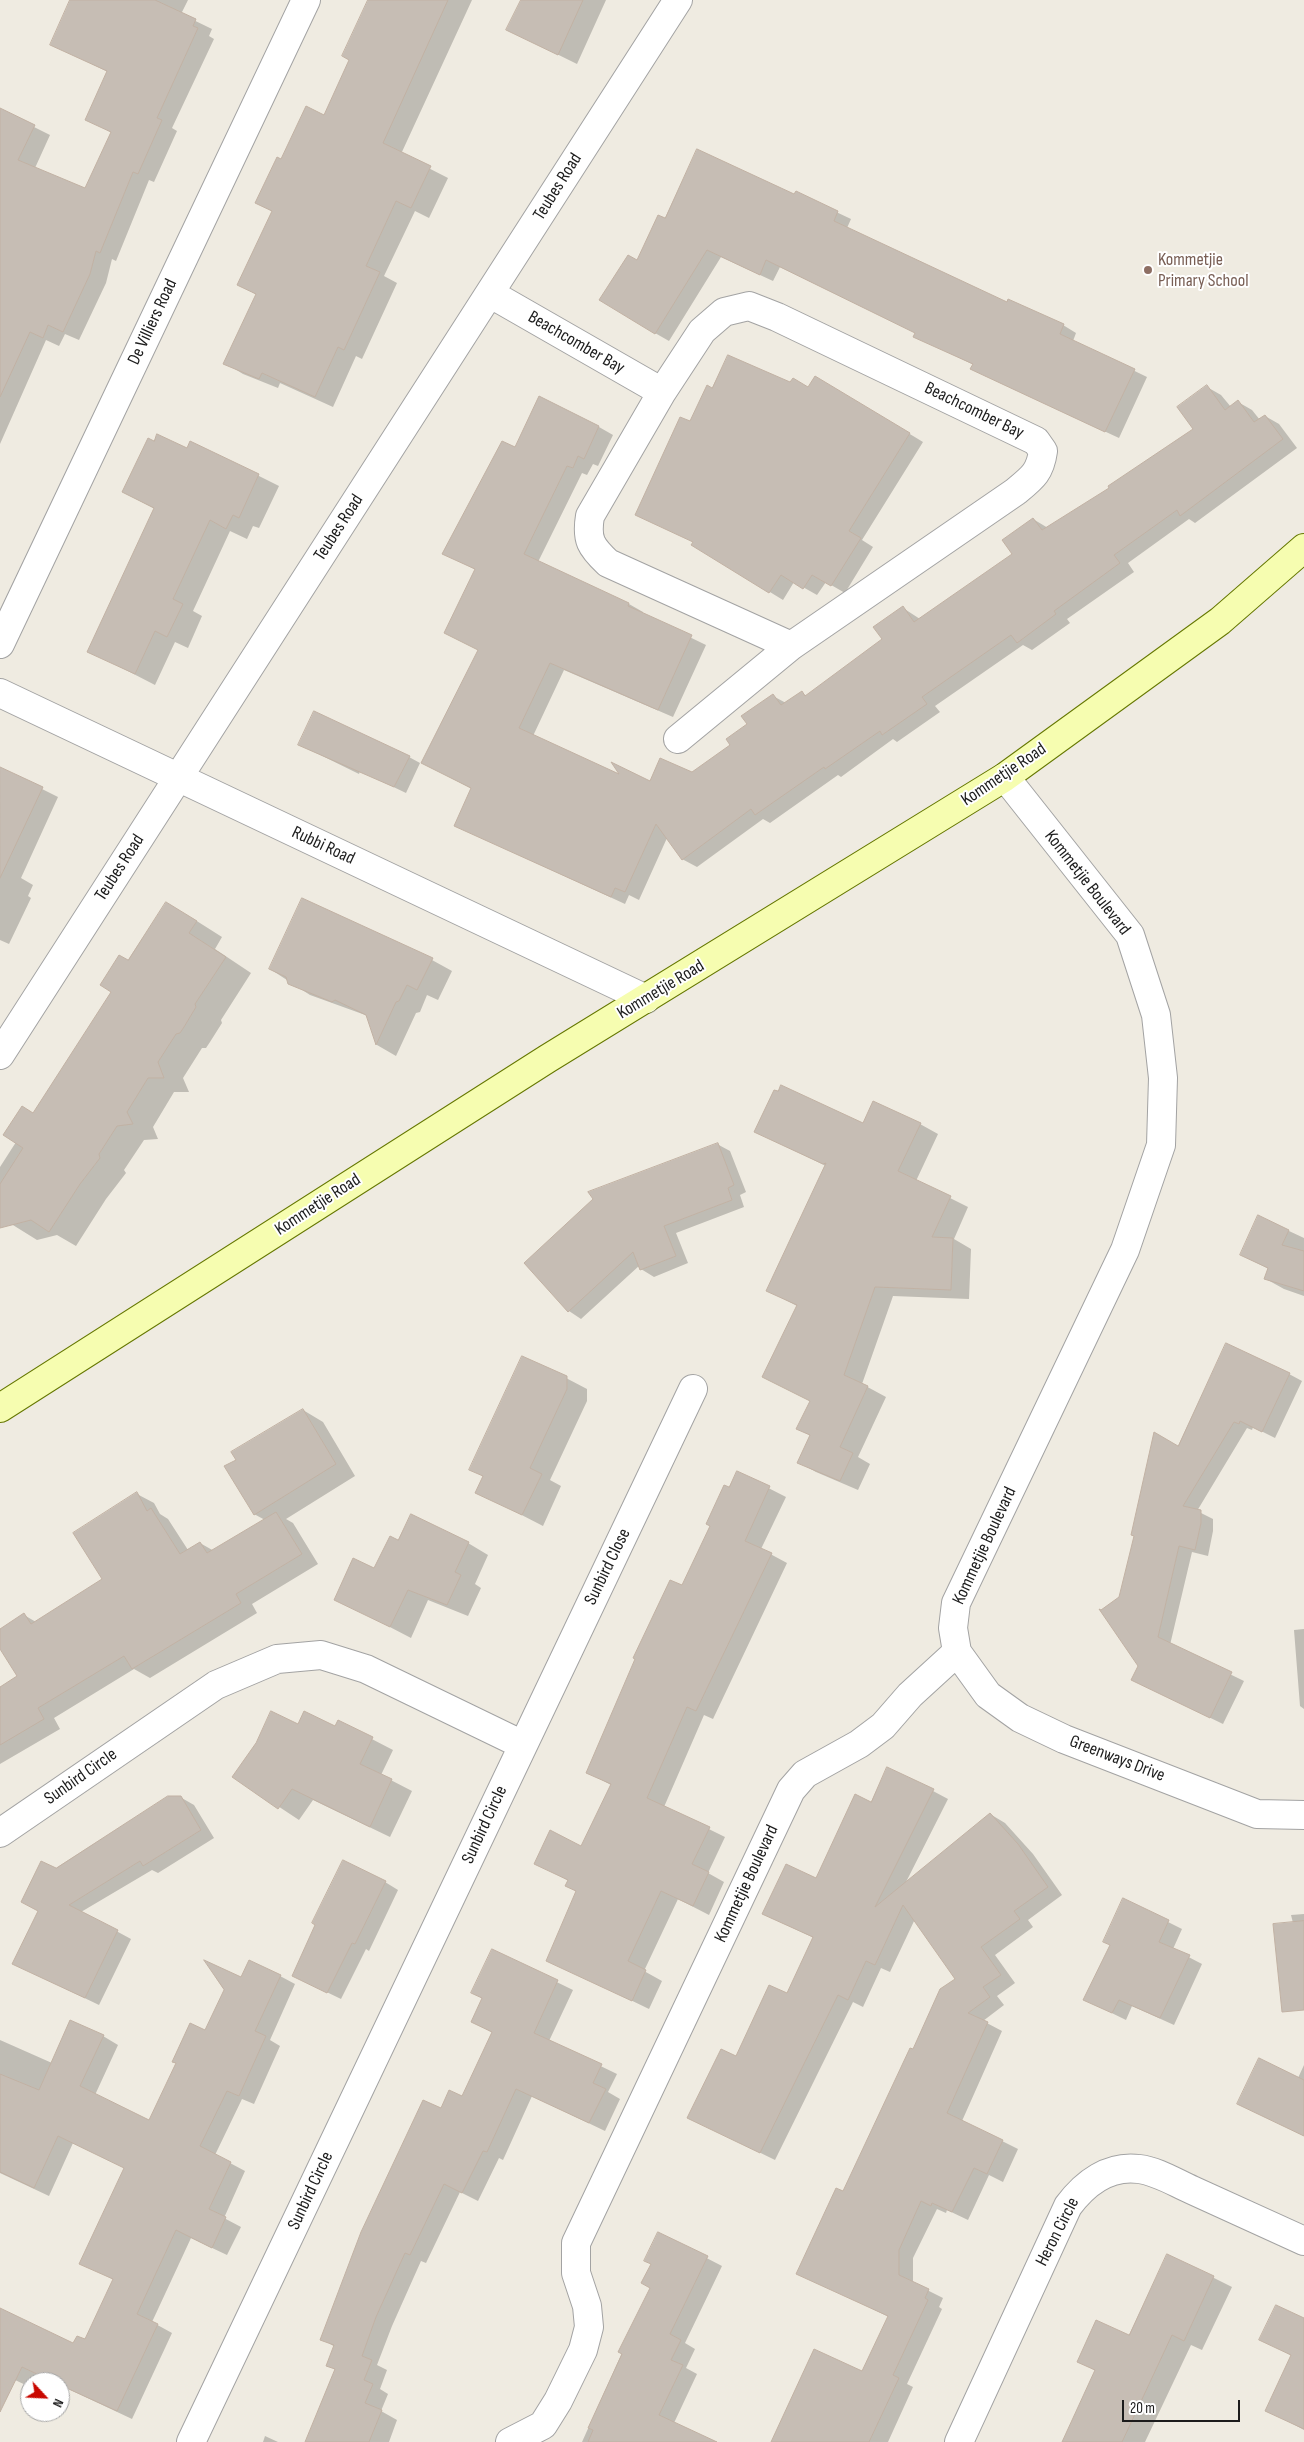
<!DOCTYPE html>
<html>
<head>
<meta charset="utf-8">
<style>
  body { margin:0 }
  #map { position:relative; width:1304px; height:2442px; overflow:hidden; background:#efebe1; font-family:"Sofia Sans Condensed",sans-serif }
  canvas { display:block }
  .north { position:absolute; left:20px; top:2372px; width:50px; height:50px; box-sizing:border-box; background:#fff; border:1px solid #a4a4a4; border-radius:50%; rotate:115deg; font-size:14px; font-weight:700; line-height:20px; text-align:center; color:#1c1c1c }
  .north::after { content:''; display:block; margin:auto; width:18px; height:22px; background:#c90800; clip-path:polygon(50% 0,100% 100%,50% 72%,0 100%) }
  .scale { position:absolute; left:1122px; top:2400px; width:118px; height:22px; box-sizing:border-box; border:2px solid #1c1c1c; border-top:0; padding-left:6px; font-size:15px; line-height:18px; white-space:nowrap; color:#1c1c1c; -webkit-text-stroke:4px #fff; paint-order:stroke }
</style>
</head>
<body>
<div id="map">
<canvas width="1304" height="2442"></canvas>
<div class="north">N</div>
<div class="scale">20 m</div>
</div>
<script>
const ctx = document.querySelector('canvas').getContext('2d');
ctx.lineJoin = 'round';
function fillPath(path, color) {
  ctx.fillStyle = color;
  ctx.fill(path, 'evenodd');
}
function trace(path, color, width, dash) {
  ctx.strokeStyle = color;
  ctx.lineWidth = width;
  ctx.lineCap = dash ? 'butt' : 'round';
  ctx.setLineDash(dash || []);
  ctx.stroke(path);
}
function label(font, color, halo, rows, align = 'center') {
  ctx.font = font + ' "Sofia Sans Condensed",sans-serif';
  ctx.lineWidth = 4;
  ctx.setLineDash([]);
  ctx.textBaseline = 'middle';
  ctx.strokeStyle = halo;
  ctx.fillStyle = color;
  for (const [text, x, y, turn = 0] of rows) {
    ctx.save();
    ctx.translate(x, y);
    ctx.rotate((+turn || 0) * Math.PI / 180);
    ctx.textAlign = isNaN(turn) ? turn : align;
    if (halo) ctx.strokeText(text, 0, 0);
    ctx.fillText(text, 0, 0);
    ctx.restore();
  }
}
fillPath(new Path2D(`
  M71 0H188L181 14 212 29 209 36 214 39 172 128 177 131 154 182 149 180 116 261 112 259 106 283 79 340 65 334 59 346 46 340 0 444V110L50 135 35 168 86 189 112 133 87 119 108 72 51 44Z
  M369 0H472L401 154 448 178 429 218 415 211 384 276 397 283 362 359 356 356 333 407 280 383 278 388 243 374 225 363 257 295 239 285 273 212 256 202 281 160 324 116 351 60Z
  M522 0H606L577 64 508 30Z
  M796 193 851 219 847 228 1007 304 1063 325 1076 333 1073 341 1147 377 1119 438 985 376 974 365 914 336 916 333 780 267 773 281 721 257 669 341 655 333 637 262 665 220 795 196Z
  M790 384 809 388 829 385 923 442 862 540 873 547 845 593 826 582 817 595 794 582 783 600 693 545 690 423 713 390Z
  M1207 387 1221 395 1231 407 1238 402 1252 410 1260 420 1265 416 1279 424 1297 448 1195 523 1189 519 1128 563 1134 572 1067 619 1070 623 1032 650 1023 645 935 706 940 712 897 742 893 739 841 777 838 775 770 823 763 819 697 867 682 859 667 838 639 900 629 895 625 904 456 826 472 789 423 763 480 650 446 633 476 570 443 553 516 449 599 427 613 435 598 466 593 464 587 475 582 473 538 562 629 604 643 612 642 614 706 645 673 717 564 670 533 736 623 777 651 783 692 774 732 746 773 696 786 703 802 693 807 696 883 640 903 608 920 619 1014 554 1033 519 1048 528 1111 488 1195 429Z
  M191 442 279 486 259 528 253 526 247 539 230 531 193 611 202 616 188 648 175 642 155 685 89 651 155 509 123 492 188 449Z
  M300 745 409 757 420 763 406 793 360 771 359 774Z
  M0 768 58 797 21 878 33 885 28 896 31 898 9 944 0 940Z
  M192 918 222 937 215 949 251 973 221 1020 222 1023 210 1042 206 1048H202L183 1078 189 1092H174L153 1127 158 1139 144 1140 124 1170 126 1173 106 1199 76 1246 57 1235 37 1240 0 1217V1167L113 991 129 962Z
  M432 960 452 971 438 1000 427 995 420 1012 416 1013 396 1056 377 1045 368 1016 310 995 270 969Z
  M920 1124 938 1134 916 1181 968 1207 954 1239 971 1249 969 1299 893 1296 862 1384 886 1397 858 1457 870 1464 858 1490 816 1472 798 1462 811 1436 798 1429 811 1401 797 1306 768 1291 826 1166 756 1132Z
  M717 1144 730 1151 746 1192 740 1195 744 1207 676 1233 688 1263 654 1277 641 1269 640 1265 581 1319 569 1311 526 1263Z
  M1259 1217 1304 1238V1296L1284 1289 1266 1279 1269 1269 1241 1255Z
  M1289 1374 1302 1381 1275 1438 1253 1427 1252 1430 1247 1428 1197 1511 1213 1519V1531L1208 1556 1192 1552 1170 1645 1244 1681 1223 1724 1132 1680 1139 1665 1120 1597 1179 1448Z
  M566 1378 587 1389V1401L550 1480 561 1486 543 1526 477 1492 484 1477 470 1469Z
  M303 1410 323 1422 355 1476 286 1519 293 1523 318 1564 252 1604 257 1613 150 1678 134 1669 54 1718 60 1729 0 1764V1688L19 1677 0 1646V1630L24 1615 36 1622 104 1579 137 1494 154 1503 160 1514 168 1519 188 1550 200 1543 214 1551 265 1520 254 1514 237 1460Z
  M737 1472 786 1497 761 1549 787 1563 713 1719 704 1715 664 1807 725 1837 708 1873 724 1882 709 1915 678 1899 644 1971 662 1981 649 2009 548 1960 577 1892 567 1886 569 1881 535 1863 581 1848 611 1785 587 1772 683 1587Z
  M399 1542 468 1543 488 1555 475 1584 481 1588 468 1616 428 1600 411 1638 336 1599 375 1570Z
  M1304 1629V1709L1300 1706 1294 1630Z
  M339 1722 393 1750 381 1775 412 1791 390 1837 313 1800 299 1820 234 1777 257 1744 299 1725 336 1728Z
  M933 1791 948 1799 905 1884 990 1814 1005 1823 1033 1854 1062 1895 1028 1920 1033 1927 995 1955 1015 1983 997 1996 1004 2005 983 2021 1002 2031 962 2121 1018 2149 1003 2182 989 2175 968 2220 947 2210 946 2213 937 2209 913 2258V2283L943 2298 939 2307 942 2309 907 2384 913 2387 888 2442H773L862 2373 889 2317 798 2273 843 2193 913 2051 956 1979 915 1919 890 1972 881 1968 863 2007 853 2002 775 2160 689 2118 788 1994 814 1938 763 1914 817 1879 871 1804Z
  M180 1797 194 1805 214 1838 158 1873 152 1870 81 1912 131 1939 99 2005 14 1964 39 1911Z
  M385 1882 398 1890 369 1951 366 1949 341 1999 308 1983Z
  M1124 1900 1182 1929 1173 1949 1202 1964 1174 2025 1132 2006 1126 2020 1085 2000 1111 1945Z
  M1304 1914V1967L1291 1915Z
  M493 1951 573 1990 549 2041 617 2074 608 2092 620 2099 605 2131 532 2096 503 2160 499 2158 478 2201 460 2192 426 2263 421 2261 392 2326 377 2365 387 2370 380 2389 388 2394 381 2411 397 2420 389 2442H306L336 2370 327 2365 335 2347 322 2339 442 2110 462 2098 493 2033 473 2022 483 1999 473 1993Z
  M280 1976 295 1984 270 2040 280 2046 254 2104 242 2099 215 2155 245 2171 224 2218 241 2227 227 2255 191 2238 152 2322 172 2333 132 2419 60 2385V2382H53L37 2374 34 2382H30V2387L0 2373V2309L74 2345 85 2341 114 2280 81 2263 125 2168 73 2143 49 2196 0 2173V2040L52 2063 103 2036 118 2045 95 2095 150 2121 242 1979Z
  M1304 2065V2136L1239 2103 1298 2078Z
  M658 2233 722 2266 685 2343 695 2349 686 2368 697 2374 674 2423 714 2442H582L651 2288 652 2264Z
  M1168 2255 1232 2287 1202 2350 1191 2345 1145 2442H1063L1096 2371 1079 2362 1130 2337Z
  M1304 2319V2430L1267 2410 1292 2356 1261 2339Z
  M265 2436 278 2442H263Z`), '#0003');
const building = new Path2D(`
  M70 0H155L196 19 193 26 198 28 157 118 162 120 138 174 133 172 100 253 96 251 90 274 63 332 48 325 43 338 30 332 0 397V108L35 125 18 160 85 188 111 132 85 120 107 71 50 45Z
  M368 0H448L383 143 431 166 411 208 396 201 366 266 380 272 344 350 338 347 315 397 262 373 259 379 223 364 256 294 237 285 272 211 255 203 277 157 281 159 306 106 324 115 349 60 342 56Z
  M521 0H583L558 55 506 30Z
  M697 149 794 194 796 191 838 211 834 221 1007 302 1008 299 1064 324 1060 334 1135 369 1105 432 970 369 973 364 913 337 915 333 766 260 760 275 707 250 655 334 599 300 628 255 637 260 658 215 665 218Z
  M728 355 790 382 793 378 808 387 815 376 910 433 849 531 861 538 831 586 812 575 803 589 781 575 769 593 691 545 693 542 635 515 680 417 690 421 707 385 712 388Z
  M1207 385 1225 410 1238 400 1254 422 1265 415 1283 439 1180 516 1177 510 1114 555 1120 563 1054 611 1056 614 1017 643 1011 635 922 697 927 704 882 735 880 731 825 769 824 767 755 815 751 809 682 860 656 824 625 892 615 888 611 897 454 826 471 788 421 763 478 650 444 633 475 569 442 554 502 441 515 447 539 396 599 426 584 459 578 456 573 468 567 466 524 554 629 603 628 606 692 635 658 710 550 663 519 728 619 774 611 762 650 781 660 758 692 772 730 745 726 739 747 724 741 716 773 694 781 705 802 691 805 696 882 639 873 627 903 606 914 622 1012 554 1002 540 1033 518 1042 530 1109 488 1108 486 1193 429 1177 407Z
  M157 434 187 448 190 441 259 474 239 518 233 515 226 529 210 520 173 599 183 604 167 637 155 631 135 674 87 652 154 508 122 492 148 438 154 441Z
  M314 711 410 756 394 787 298 745Z
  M0 767 43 787 0 878Z
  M302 898 433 958 417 990 407 985 399 1001 396 1002 376 1045 366 1015 335 1000 332 1002 288 984 286 977 269 969Z
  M166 902 197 921 189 933 226 957 195 1004 196 1007 184 1027 180 1033 176 1034 158 1062 164 1078H148L127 1112 133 1124 117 1126 99 1154 100 1158 80 1184 49 1232 31 1220 0 1228V1184L23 1148 3 1135 22 1106 33 1113 111 992 100 985 119 955 128 960Z
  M781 1085 863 1123 873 1101 921 1123 898 1171 951 1196 932 1237 953 1238 951 1290 875 1287 844 1375 868 1386 840 1447 853 1453 840 1481 797 1463 810 1435 796 1429 810 1401 762 1377 797 1305 766 1291 826 1163 823 1164 754 1132 774 1090 778 1091Z
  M718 1143 734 1185 728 1188 732 1200 664 1226 676 1256 640 1270 633 1252 568 1312 524 1263 593 1199 588 1192Z
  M1258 1215 1289 1230 1282 1245 1304 1251V1291L1264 1279 1268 1268 1240 1255Z
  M1226 1343 1290 1373 1262 1432 1240 1421 1239 1424 1234 1422 1183 1506 1201 1510V1523L1195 1550 1179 1546 1158 1637 1232 1672 1210 1718 1131 1680 1138 1666 1099 1609 1101 1610 1119 1597 1134 1536 1131 1535 1154 1432 1178 1446Z
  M522 1356 567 1376V1389L530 1468 542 1474 522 1515 475 1493 483 1476 469 1470Z
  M303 1409 336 1464 254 1515 224 1466 236 1460 231 1452Z
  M737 1471 770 1486 745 1541 772 1553 696 1711 687 1707 647 1798 710 1827 692 1864 709 1872 693 1906 661 1891 628 1961 646 1970 632 2001 546 1961 576 1891 565 1886 568 1880 534 1864 550 1830 581 1846 611 1784 586 1773 635 1659 633 1658 670 1580 682 1585 710 1526 706 1524 724 1485 729 1487Z
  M137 1492 147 1511 151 1508 180 1554 200 1542 207 1553 276 1512 302 1554 236 1594 241 1603 132 1669 124 1656 38 1708 44 1719 0 1745V1687L17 1676 0 1649V1629L24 1613 31 1624 102 1579 73 1533Z
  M411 1514 469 1542 455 1572 461 1575 447 1605 408 1590 390 1627 334 1600 353 1558 374 1568 390 1536 398 1540Z
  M271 1711 298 1724 304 1711 335 1726 338 1720 373 1737 360 1764 392 1779 370 1827 292 1789 278 1809 232 1777 256 1743Z
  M887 1767 934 1789 875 1907 990 1813 1018 1844 1048 1887 1014 1911 1020 1919 981 1947 1001 1975 983 1987 990 1997 968 2013 988 2022 947 2113 1003 2140 987 2174 974 2168 952 2212 932 2203 931 2206 921 2201 899 2250V2275L929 2289 925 2298 928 2300 893 2375 899 2378 869 2442H771L814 2349 862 2371 888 2316 796 2274 836 2188 843 2191 910 2048 913 2049 940 1989 955 1979 903 1905 875 1965 866 1961 848 2000 838 1995 760 2153 687 2118 721 2049 736 2056 769 1985 787 1993 813 1937 762 1914 786 1864 816 1878 855 1794 871 1802Z
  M168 1796H181L201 1830 143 1866 140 1861 69 1905 118 1930 85 1998 12 1964 38 1911 21 1902 41 1861 56 1868Z
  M343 1860 386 1881 355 1944 352 1943 327 1993 292 1976 315 1925 312 1923Z
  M1123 1898 1169 1920 1159 1942 1190 1955 1160 2018 1119 2000 1112 2013 1083 2000 1110 1945 1103 1942Z
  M1304 1921V2010L1282 2012 1273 1924Z
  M492 1949 558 1980 534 2033 602 2064 593 2083 606 2089 589 2123 516 2089 487 2152 483 2151 462 2193 444 2184 410 2255 405 2253 376 2317 362 2356 372 2360 364 2380 373 2384 365 2403 382 2410 369 2442H305L335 2369 326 2366 334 2345 320 2340 361 2232 423 2100 441 2108 449 2090 462 2096 492 2032 471 2022 482 1998 471 1993Z
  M204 1960 241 1977 249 1960 281 1975 255 2031 266 2036 239 2096 227 2091 200 2146 231 2162 209 2209 226 2217 212 2248 176 2230 137 2314 158 2324 117 2411 60 2385V2382H54L22 2367 0 2412V2308L73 2343 77 2336 85 2339 113 2279 79 2264 124 2168 58 2136 34 2188 0 2172V2074L39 2090 70 2020 104 2035 80 2086 149 2120 176 2063 172 2062 190 2023 205 2030 224 1990Z
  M1259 2058 1304 2080V2136L1237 2104Z
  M658 2232 708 2256 670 2334 681 2340 671 2360 683 2365 659 2415 717 2442H588L593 2430 588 2428 622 2354 618 2352 650 2288 641 2283 651 2264 644 2261Z
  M1167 2254 1214 2276 1184 2341 1172 2335 1122 2442H1062L1095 2370 1077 2362 1096 2320 1129 2335Z
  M1276 2305 1304 2318V2429L1265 2411 1291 2355 1259 2340Z`);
fillPath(building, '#c6bdb4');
trace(building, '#c1b1a3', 1);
const minor = new Path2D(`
  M491 294 662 392
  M0 644 306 0
  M0 693 646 999
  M678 739 791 646 1015 492C1032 478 1040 473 1043 451L1036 441 777 317 749 306 724 312 702 331 662 392 590 516C586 540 591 547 608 563L791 646
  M1005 777 1130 935 1156 1015 1163 1078 1161 1145 1125 1250 956 1603 953 1628 957 1652 988 1695 1020 1718 1064 1739 1257 1814 1304 1815
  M0 1055 678 0
  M0 1833 216 1685 277 1659 321 1655 366 1669 523 1745
  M191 2442 693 1389
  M510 2442 543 2425 558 2401 583 2350 589 2327 587 2306 576 2273V2243L791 1790 805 1774 859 1744 883 1726 910 1695 957 1652
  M959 2442 1068 2206C1085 2183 1109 2165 1139 2169 1157 2171 1176 2183 1192 2190 1230 2207 1267 2224 1304 2241`);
const secondary = new Path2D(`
  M0 1408 547 1059 1005 777 1220 621 1304 548`);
trace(minor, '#a3a3a3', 30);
trace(secondary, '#657700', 30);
trace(minor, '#fff', 28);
trace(secondary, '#f6fdb0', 28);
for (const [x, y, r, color] of [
  [1148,270,5,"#8d6e63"]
]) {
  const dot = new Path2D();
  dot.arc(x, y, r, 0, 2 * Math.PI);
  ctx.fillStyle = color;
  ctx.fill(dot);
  trace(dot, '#fff', 2);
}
label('18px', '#1c1c1c', '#fff', [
  ["Teubes Road",558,187,-58],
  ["De Villiers Road",153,322,-65],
  ["Beachcomber Bay",576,343,30],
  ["Beachcomber Bay",974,411,26],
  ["Teubes Road",339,528,-57],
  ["Kommetjie Road",1004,775,-34],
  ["Rubbi Road",323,846,25],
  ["Teubes Road",120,868,-57],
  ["Kommetjie Boulevard",1087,883,52],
  ["Kommetjie Road",661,990,-31],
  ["Kommetjie Road",318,1205,-33],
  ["Kommetjie Boulevard",985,1546,-65],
  ["Sunbird Close",608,1567,-64],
  ["Greenways Drive",1117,1759,21],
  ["Sunbird Circle",81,1777,-35],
  ["Sunbird Circle",485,1825,-65],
  ["Kommetjie Boulevard",747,1884,-65],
  ["Sunbird Circle",311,2191,-65],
  ["Heron Circle",1058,2232,-63]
]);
label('18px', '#785e54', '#fff', [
  ["Kommetjie",1158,260],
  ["Primary School",1158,281]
], 'left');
</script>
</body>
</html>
